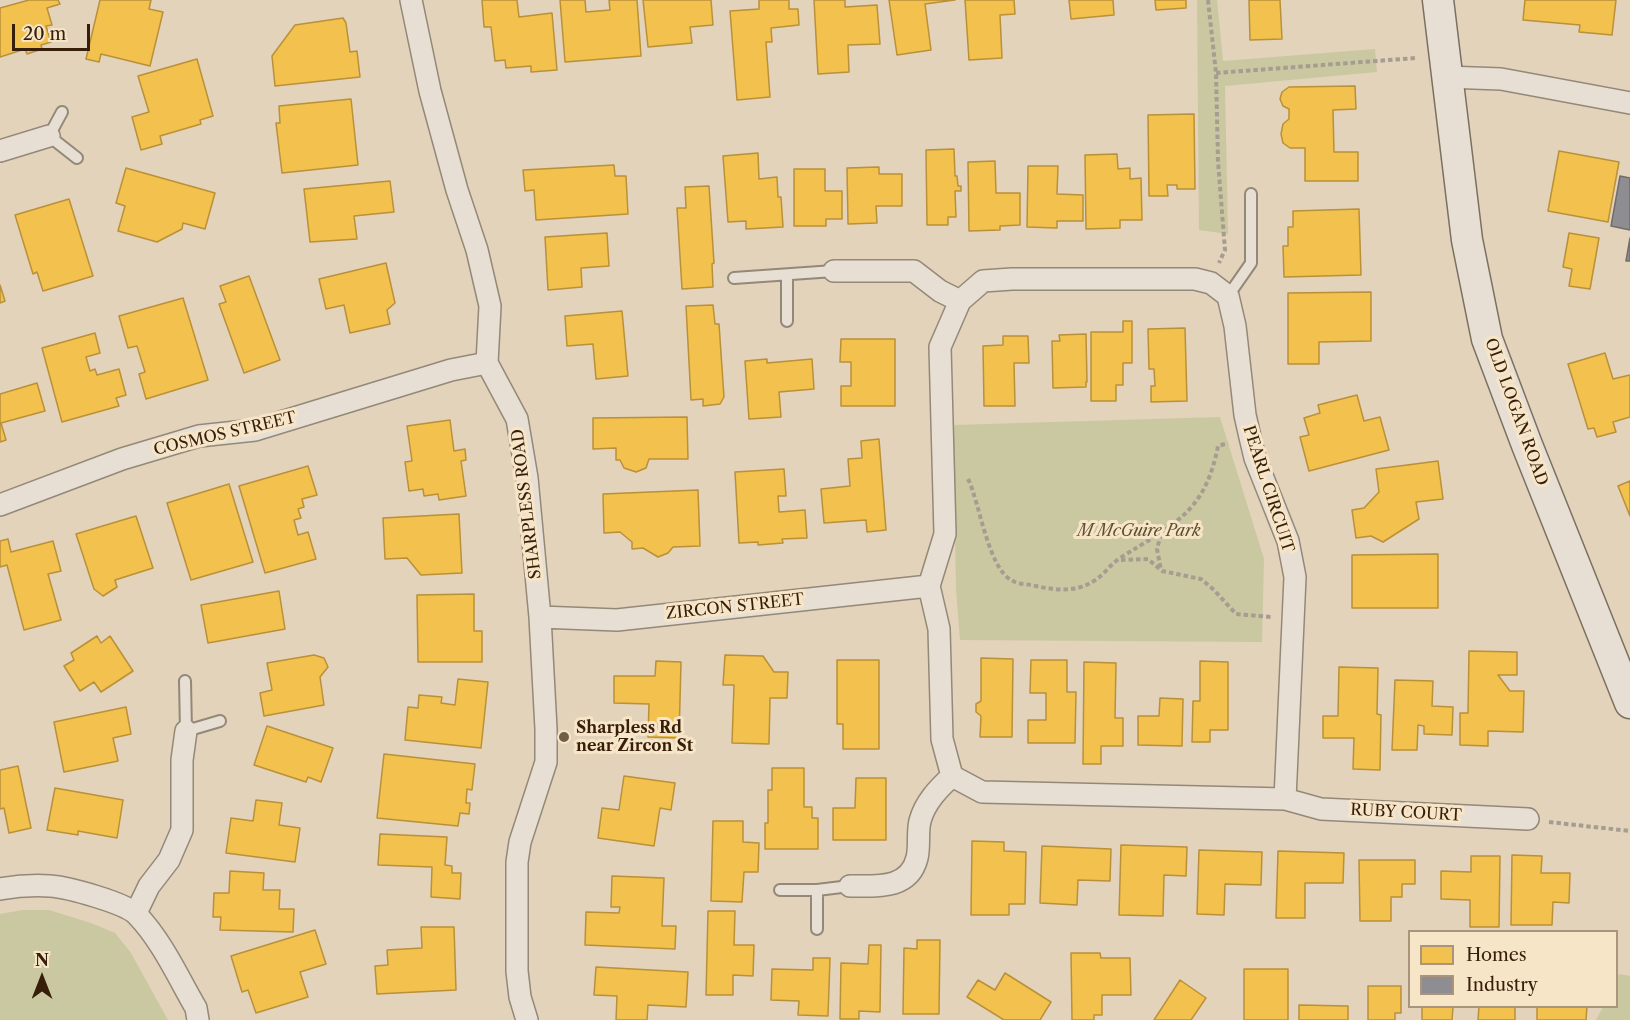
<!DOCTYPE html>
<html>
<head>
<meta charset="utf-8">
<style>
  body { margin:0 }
  #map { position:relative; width:1630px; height:1020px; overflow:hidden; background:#e2d3ba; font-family:"Libre Caslon Text",serif }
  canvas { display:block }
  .legend { position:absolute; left:1408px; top:930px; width:210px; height:78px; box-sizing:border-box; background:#f7e5c8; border:2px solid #aa957c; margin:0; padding:8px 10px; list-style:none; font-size:18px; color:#361e09 }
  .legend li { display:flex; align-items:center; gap:12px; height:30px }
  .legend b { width:30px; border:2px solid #aa957c }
  .north { position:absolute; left:12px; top:948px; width:60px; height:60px; -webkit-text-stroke:4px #f7e5c8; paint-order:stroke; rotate:0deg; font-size:16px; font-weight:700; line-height:24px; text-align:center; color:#361e09 }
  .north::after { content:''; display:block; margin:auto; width:21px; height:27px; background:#361e09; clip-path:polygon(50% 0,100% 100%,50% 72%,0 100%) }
  .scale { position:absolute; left:12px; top:24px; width:78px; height:27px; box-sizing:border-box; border:3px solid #361e09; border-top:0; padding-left:8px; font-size:18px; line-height:21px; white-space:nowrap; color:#361e09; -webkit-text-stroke:4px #f7e5c8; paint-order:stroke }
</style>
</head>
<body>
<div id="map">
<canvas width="1630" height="1020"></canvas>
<ul class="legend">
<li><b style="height:16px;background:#f2c14e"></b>Homes</li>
<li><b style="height:16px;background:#8d8d92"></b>Industry</li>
</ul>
<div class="north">N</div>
<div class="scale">20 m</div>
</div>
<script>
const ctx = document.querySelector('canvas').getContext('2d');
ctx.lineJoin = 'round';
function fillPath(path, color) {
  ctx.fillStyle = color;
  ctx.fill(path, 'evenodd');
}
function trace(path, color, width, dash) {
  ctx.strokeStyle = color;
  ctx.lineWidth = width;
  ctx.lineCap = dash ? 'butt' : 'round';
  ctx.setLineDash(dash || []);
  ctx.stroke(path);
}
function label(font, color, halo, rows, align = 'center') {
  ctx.font = font + ' "Libre Caslon Text",serif';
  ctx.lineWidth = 6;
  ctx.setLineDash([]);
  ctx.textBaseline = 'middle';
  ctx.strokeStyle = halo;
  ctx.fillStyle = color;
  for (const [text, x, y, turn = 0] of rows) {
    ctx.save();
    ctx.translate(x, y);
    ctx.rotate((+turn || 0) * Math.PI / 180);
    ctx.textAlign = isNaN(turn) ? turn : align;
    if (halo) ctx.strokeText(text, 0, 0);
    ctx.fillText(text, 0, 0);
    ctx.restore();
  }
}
fillPath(new Path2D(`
  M1197 0H1217L1223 61 1375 49 1377 72 1225 86 1228 234 1199 230Z
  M1220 417 1264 559 1262 642 960 640 956 589 953 425Z
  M22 910H49L91 923 115 933 131 953 168 1020H0V914Z
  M1619 974 1630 976V1020H1596L1603 1007 1616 1006 1617 978Z`), '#cac8a0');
const homes = new Path2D(`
  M29 0H58L60 4 47 8 52 25 46 26 51 42 41 45 42 49 27 54 25 49 0 57V8Z
  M100 0H151L149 9 163 12 150 66 101 54 99 62 86 59Z
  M482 0H517L519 17 552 13 557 70 531 72V66L506 68 505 60 495 61 491 27H484Z
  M560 0H585L586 12 610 10 609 0H637L641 56 565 62Z
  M643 0H711L713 25 690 27 692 43 648 47Z
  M759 0H789V9H798L799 25 771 28 772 42H766L770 97 737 100 730 11 759 9Z
  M814 0H845V7L877 5 880 44 848 45 849 72 818 74Z
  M889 0H955L925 4 931 50 897 55Z
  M965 0H1014L1015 14 1000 15 1002 58 969 60Z
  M1069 0H1113L1114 15 1071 19Z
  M1155 0H1186V8L1156 10Z
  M1249 0H1280L1282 39 1250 40Z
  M1525 0H1616L1612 35 1579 32 1580 25 1523 20Z
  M343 18 346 23 350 52 357 51 360 77 275 86 272 56 295 25Z
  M197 59 213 116 200 120 201 124 160 136 162 144 141 150 132 117 149 112 138 76Z
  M1355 86 1356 109 1333 110 1334 152H1358V181H1305V148H1290L1283 143 1281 134 1283 124 1289 119V109L1283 106 1280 99 1282 92 1289 87Z
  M351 99 358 165 282 173 276 123H280L279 106Z
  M1194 114 1195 189H1177V185H1167L1168 196H1149L1148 115Z
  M954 149 955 176H957L958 186H961V191H955L956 217H948V225H927L926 150Z
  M1559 151 1619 162 1608 222 1548 211Z
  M758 153 759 179 777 177 778 197H781L783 227 746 229V221L728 222 723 156Z
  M1117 154 1118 169 1130 168V179L1141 178 1142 220H1120V228L1086 229 1085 155Z
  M995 161 996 193H1020V225L1000 226V230L969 231 968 162Z
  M614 165 615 176H626L628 214 536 220 534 190 525 191 523 170Z
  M1028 166H1058L1057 194 1083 195V221H1057V228L1027 227Z
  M879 167V174H902V206H876L877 223 848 224 847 168Z
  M126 168 215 193 205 229 183 223 182 229 157 242 118 231 125 206 116 203Z
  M794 169H825V191H842V219H826V226H794Z
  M390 181 394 212 354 216 357 239 310 242 304 189Z
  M709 186 714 263 712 264 713 287 682 289 677 208H686L685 187Z
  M69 199 93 276 43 291 37 272 33 274 15 215Z
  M1359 209 1361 275 1284 277 1283 246H1288V227H1293V211Z
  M607 233 609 266 581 268 582 287 548 290 545 237Z
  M1569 233 1599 238 1590 289 1569 286 1572 269 1563 267Z
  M386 263 395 303 387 310 390 324 350 333 344 305 326 309 319 279Z
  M249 276 280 360 244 373 219 304 226 302 220 286Z
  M0 285 5 301 0 303Z
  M1371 292V341L1319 342V364H1288V293Z
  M183 298 208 380 146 399 139 374 145 372 137 346 128 348 119 316Z
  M713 305 715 324H719L724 397 720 404 703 406V399L691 400 686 306Z
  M622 311 628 376 596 379 593 344 567 346 565 316Z
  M1123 321H1132V363H1123V385H1116V401H1091V332H1123Z
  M1185 328 1187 401 1151 402V386H1155L1154 369H1149L1148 329Z
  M95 333 100 353 86 357 90 371 95 369 97 375 119 369 126 395 116 398 119 406 62 422 42 348Z
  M1086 334 1087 382H1086V387L1053 388 1052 341H1060L1059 335Z
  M1003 336H1028L1029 363H1014L1015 406H984L983 346 1003 345Z
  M841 339H895V406H841V386H851V362H840Z
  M1605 353 1613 379 1630 375V417L1613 422 1616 432 1597 437 1594 428 1588 429 1568 364Z
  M767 359V363L812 359 814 389 779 392 781 417 749 419 745 361Z
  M37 383 45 411 1 423 6 440 0 442V394Z
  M1357 395 1364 421 1380 417 1389 450 1309 471 1300 437 1309 435 1304 418 1320 413 1318 405Z
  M687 417 688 459H649L646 468 636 472 624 468 620 460H616V448L593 449V418Z
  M450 420 454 451 465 449 466 460 461 461 466 496 439 500 438 494 424 496 423 489 409 491 405 462 412 461 407 426Z
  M879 439 886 530 867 532 866 520 824 523 821 489 850 486 848 459 862 458 861 441Z
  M1438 461 1443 499 1416 502 1419 519 1383 542 1371 536 1356 538 1352 510 1364 508 1379 492 1376 469Z
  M308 466 317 495 302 499 304 507 298 509 301 518 294 520 298 535 308 532 316 559 265 573 239 486Z
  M784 469 786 496H778L779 512 805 510 807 538 782 539 783 543 758 545V542L739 543 735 472Z
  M1630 481V516L1618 486Z
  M229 484 253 562 191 580 167 503Z
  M698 490 700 546 673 547 668 553 658 557 643 548 632 549V542L620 532 604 533 603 494Z
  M459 514 462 573 421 575 407 558 385 559 383 518Z
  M136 516 153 568 115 580 117 587 103 596 94 589 76 534Z
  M8 539 11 552 53 541 61 571 48 574 61 620 24 630 7 565 0 567V541Z
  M1438 554V608H1352V555Z
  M279 591 285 629 208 643 201 605Z
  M474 594V631H482V662H418L417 595Z
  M97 636 101 643 110 636 133 671 101 692 94 682 80 691 64 666 74 660 71 653Z
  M1469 651 1517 652V675H1498L1510 691H1524L1523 732 1488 731V746L1460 745V713H1468Z
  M314 655 324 658 328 667 320 677 324 705 264 716 260 693 272 690 267 663Z
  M725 655 763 656 774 672H788L787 698H770L769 744 732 743 734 685H723Z
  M981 658 1013 659 1012 737H980L981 716 976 712V704L981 701Z
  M837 660H879V749H843V724H837Z
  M1031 660H1067V692H1076L1075 743H1028V720H1046V693H1030Z
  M656 661 681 662 679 738 648 737 649 704 614 703V676H655Z
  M1200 661 1228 662V730H1210V742H1192L1193 701H1200Z
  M1084 662 1116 663 1115 718H1123V746H1101V764H1083Z
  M1339 667 1378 668 1377 714 1381 715 1380 770 1353 769 1354 738H1323V716H1338Z
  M458 679 488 682 481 748 405 740 408 707 418 708 419 695 442 697 441 703 455 705Z
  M1395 680 1433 681 1432 706 1453 707 1452 735 1424 734V726L1418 725 1417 750H1392Z
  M1160 698 1183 699 1182 746 1138 745V716H1159Z
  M126 707 131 734 113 738 118 761 64 772 54 722Z
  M267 726 333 748 321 782 308 777 306 782 254 765Z
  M384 754 475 764 472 790 467 789 466 803H470L469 814 460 813 458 826 377 818Z
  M18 766 31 828 9 833 4 808 0 809V770Z
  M772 768H804V807H812V818H818V849H765V823H768V790H772Z
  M624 776 675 783 671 810 660 808 654 846 598 838 602 808 619 810Z
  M856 778H886V840H833V808H855Z
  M55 788 123 800 117 838 78 831V835L47 830Z
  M256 800 282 803 279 825 300 828 295 862 226 853 231 818 253 821Z
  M713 821H743V842L759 843 758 872H744L742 902 711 901Z
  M380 834 447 837 445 865 452 866V873H461L460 899 431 897 432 867 378 865Z
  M972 841 1004 842V851L1026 852 1025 904H1009V915H971Z
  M1121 845 1187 847 1186 876 1164 875 1163 916 1119 915Z
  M1042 846 1111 849 1110 881 1078 880 1077 905 1040 903Z
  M1199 850 1262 852 1261 885 1225 884 1224 915 1197 914Z
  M1278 851 1344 853 1343 883H1305V918H1276Z
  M1512 855 1542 856 1541 873H1570L1569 903 1553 902 1552 925H1511Z
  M1471 856H1500L1499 927H1470V900L1441 899V871L1471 872Z
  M1359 860H1415V884H1402V897H1391V921H1360Z
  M230 871 264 873 263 890H280L279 909H294L293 932 220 930 221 917H213L214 893H229Z
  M612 876 664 878 662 926H676L675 949 585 945 586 912 619 913 620 907H611Z
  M708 911H735L734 945H754L753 976 733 975V995H706Z
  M421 927H454L456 990 377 994 375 966 388 965 387 950 422 948Z
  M315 930 326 964 300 972 308 997 256 1013 248 990 242 992 231 956Z
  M917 940H940L939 1014H903L904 948 917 949Z
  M869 945H881L880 1012 859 1011V1019H840L841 963 868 964Z
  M1071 953H1100L1101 958H1130L1131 995H1102V1015H1094V1020H1072Z
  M813 958H830L828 1016 798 1015 799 1001 771 1000 772 969 813 970Z
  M596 967 688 972 686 1007 648 1005 647 1020H616L617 996 594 995Z
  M1244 969H1288V1020H1244Z
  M1005 973 1051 1002 1040 1020H1004L967 997 978 980 995 990Z
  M1180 980 1206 998 1191 1020H1154Z
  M1368 986H1401V1013H1395V1020H1368Z
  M1299 1005 1348 1006V1020H1299Z
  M1479 1006 1515 1007V1020H1478Z
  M1537 1006H1587L1586 1020H1537Z
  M1422 1007H1453L1452 1020H1422Z`);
fillPath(homes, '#f2c14e');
trace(homes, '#ba9039', 1.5);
const industry = new Path2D(`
  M1620 176 1630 178V230L1611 226Z
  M1630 238V261H1626Z`);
fillPath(industry, '#8d8d92');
trace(industry, '#736c69', 1.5);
const lane = new Path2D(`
  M62 112 49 136 77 158
  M787 275V321
  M734 278 834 271
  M1228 296 1251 263V194
  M185 681 186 731 220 721
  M780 890H817L850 886
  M817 890V929`);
const street = new Path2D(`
  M411 0 430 91 457 190 477 250 490 306 487 363 517 419 527 478 540 617 546 729V762L520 842 517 862V971L520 997 527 1020
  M1446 77 1501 79 1630 103
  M0 151 49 136
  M834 271H914L940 291 960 301
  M0 505 122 459 199 436 255 430 451 370 487 363
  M540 617 617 620 929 586
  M1285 799 1295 577 1288 541 1255 458 1250 437 1245 415 1235 326 1228 296 1211 283 1195 279H1012L983 281 960 301 940 347 945 534 929 586 939 629 942 739 952 776 982 792 1285 799 1321 809 1528 819
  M850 886C876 886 909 890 917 858 920 846 917 833 920 821 925 802 939 788 952 776
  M0 889C17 886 34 885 50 886 67 887 126 903 137 915 162 941 178 977 196 1008L198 1020
  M136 913 149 886 169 860 182 830V760L186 731`);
const secondary = new Path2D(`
  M1438 0 1467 240 1487 339 1527 445 1630 703`);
trace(lane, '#948878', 14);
trace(street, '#948878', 24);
trace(secondary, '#7b7061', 33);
trace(new Path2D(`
  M1208 0 1216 73 1218 161 1225 250 1219 263
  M1216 73 1416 58
  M968 479C980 503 988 570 1013 581 1018 584 1025 584 1031 585 1054 590 1076 594 1097 579 1105 573 1111 564 1120 558 1174 524 1205 513 1218 446L1228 443
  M1161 534 1157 549 1161 570
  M1121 560 1148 559 1162 571 1201 579 1214 590 1236 614 1271 617
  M1549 822 1630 831`), '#a69d92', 4, [4.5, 3]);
trace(lane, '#e7dfd3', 10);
trace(street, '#e7dfd3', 21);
trace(secondary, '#e7dfd3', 30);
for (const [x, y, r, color] of [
  [564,737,6,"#725d47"]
]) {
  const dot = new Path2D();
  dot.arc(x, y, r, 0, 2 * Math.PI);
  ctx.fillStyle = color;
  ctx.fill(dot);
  trace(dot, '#f7e5c8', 2);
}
label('16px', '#361e09', '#f7e5c8', [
  ["OLD LOGAN ROAD",1516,412,70],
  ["COSMOS STREET",225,434,-13],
  ["PEARL CIRCUIT",1268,489,72],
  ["SHARPLESS ROAD",527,504,-97],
  ["ZIRCON STREET",735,607,-6],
  ["RUBY COURT",1406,813,3]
]);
label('italic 16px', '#5d4e30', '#f7e5c8', [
  ["M McGuire Park",1139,531]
]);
label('bold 16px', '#361e09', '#f7e5c8', [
  ["Sharpless Rd",576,728],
  ["near Zircon St",576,746]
], 'left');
</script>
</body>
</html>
